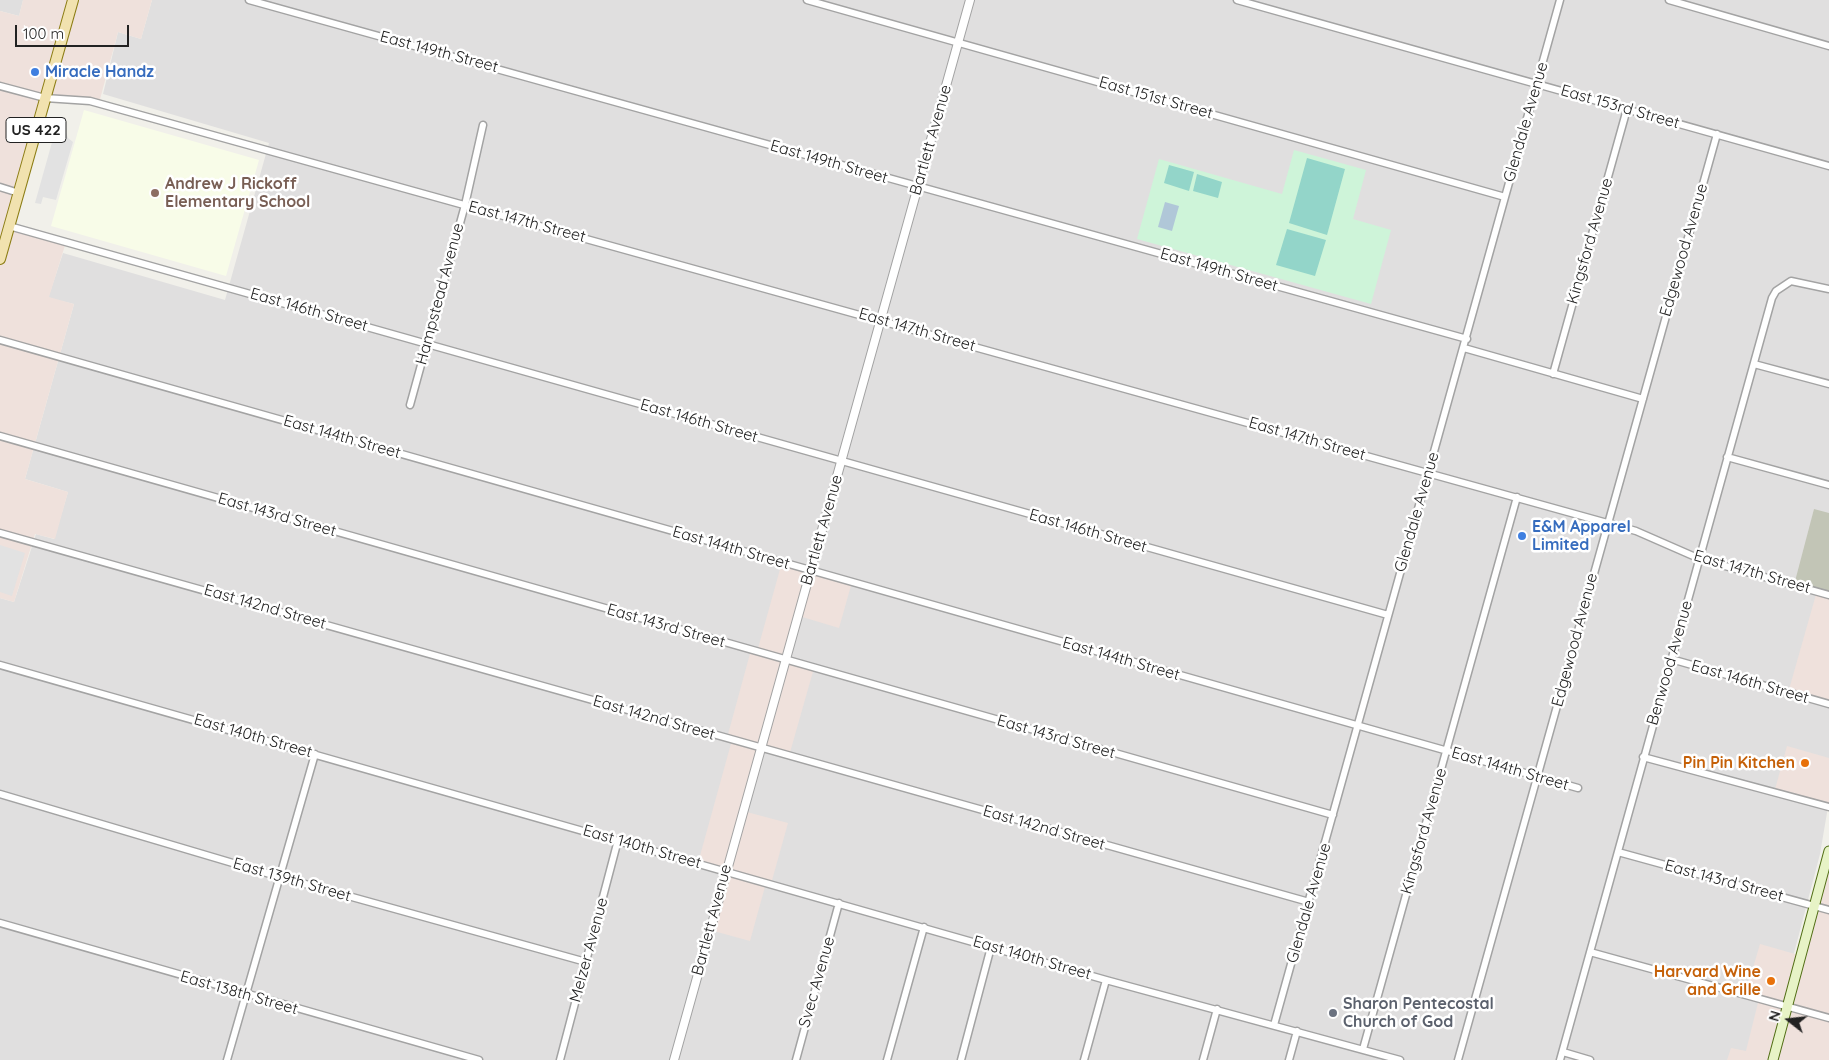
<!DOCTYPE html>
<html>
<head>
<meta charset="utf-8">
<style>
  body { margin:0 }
  #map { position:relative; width:1829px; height:1060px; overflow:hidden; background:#f1f0ea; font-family:Quicksand,sans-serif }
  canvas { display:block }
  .north { position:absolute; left:1764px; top:995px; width:50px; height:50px; -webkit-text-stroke:4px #fff; paint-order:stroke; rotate:286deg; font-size:14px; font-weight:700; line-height:20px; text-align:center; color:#222 }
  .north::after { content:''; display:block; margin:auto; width:18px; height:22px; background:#222; clip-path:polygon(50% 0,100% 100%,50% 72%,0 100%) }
  .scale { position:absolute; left:15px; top:25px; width:114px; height:22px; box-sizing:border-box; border:2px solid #222; border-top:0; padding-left:6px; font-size:15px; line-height:18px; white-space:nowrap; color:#222; -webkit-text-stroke:4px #fff; paint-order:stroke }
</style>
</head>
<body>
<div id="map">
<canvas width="1829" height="1060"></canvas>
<div class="north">N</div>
<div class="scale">100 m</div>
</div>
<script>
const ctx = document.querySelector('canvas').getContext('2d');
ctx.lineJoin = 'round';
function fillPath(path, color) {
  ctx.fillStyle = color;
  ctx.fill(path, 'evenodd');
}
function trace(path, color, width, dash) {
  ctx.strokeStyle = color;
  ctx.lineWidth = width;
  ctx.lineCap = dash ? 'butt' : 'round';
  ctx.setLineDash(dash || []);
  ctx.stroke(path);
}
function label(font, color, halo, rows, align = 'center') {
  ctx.font = font + ' Quicksand,sans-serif';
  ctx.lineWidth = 5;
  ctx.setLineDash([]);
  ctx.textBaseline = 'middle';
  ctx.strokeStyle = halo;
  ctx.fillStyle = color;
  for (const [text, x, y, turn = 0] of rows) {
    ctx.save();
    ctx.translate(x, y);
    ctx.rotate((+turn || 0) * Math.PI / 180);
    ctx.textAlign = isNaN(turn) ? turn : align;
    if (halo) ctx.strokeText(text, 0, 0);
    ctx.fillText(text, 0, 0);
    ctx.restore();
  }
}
fillPath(new Path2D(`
  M0 0H23L19 16 0 11Z
  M152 0H1829V801L1820 854 1766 1060H0V598L14 602 36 534 54 539 68 492 25 479 74 304 48 298 63 253 225 300 269 143 103 94 118 32 141 39Z`), '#e0dfdf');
fillPath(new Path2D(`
  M23 0H152L141 39 118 32 99 103 45 98 10 225 66 242 49 297 74 304 25 479 68 492 55 539 35 534 14 602 0 598V11L19 16Z
  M782 562 852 582 839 628 799 616 786 660 814 668 789 756 760 748 743 811 788 823 771 884 766 883 750 941 710 930 725 872 698 863 732 740 727 738 751 650 757 652Z
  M1817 591 1829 595V704L1788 693Z
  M1787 746 1829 758V807L1774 793Z
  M1829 858V1060H1727L1731 1048 1746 1051 1759 999 1745 995 1760 944 1802 956Z`), '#efe1dc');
fillPath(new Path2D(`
  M84 110 259 160 226 276 51 226Z`), '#f8fce8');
fillPath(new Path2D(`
  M1814 509 1829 513V595L1794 585Z`), '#c2c5b6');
fillPath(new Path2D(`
  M1294 150 1366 170 1353 219 1391 230 1371 304 1137 239 1159 159 1282 194Z`), '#cef4d9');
fillPath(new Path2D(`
  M1307 158 1345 169 1327 235 1289 223Z
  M1169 165 1194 172 1189 191 1164 183Z
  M1197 174 1222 182 1218 198 1193 191Z
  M1287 229 1326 240 1315 276 1276 265Z`), '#93d5c9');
fillPath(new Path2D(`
  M56 128 65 130 68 138 73 142 56 200 43 197 41 204 35 203Z
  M0 545 25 553 12 596 0 592Z`), '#e2e2e2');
fillPath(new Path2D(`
  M1165 202 1179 206 1172 231 1158 227Z`), '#b0c7d8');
const minor = new Path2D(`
  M249 0 1467 339
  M807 0 1505 197
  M1237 0 1829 166
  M1669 0 1829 46
  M0 86 45 98 90 101 1636 531 1700 559 1829 595
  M0 187 19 193
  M9 226 1388 615
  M0 340 1578 788
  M1464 348 1643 399
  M1754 364 1829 384
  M1553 374 1627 109
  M410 405 465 205 483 125
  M0 436 1333 815
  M1727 457 1829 485
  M0 533 1309 902
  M1671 659 1829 704
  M0 665 1106 980 1400 1060
  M1643 757 1829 807
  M0 794 280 877 586 962
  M1618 852 1829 910
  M0 923 479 1060
  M1590 952 1829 1018
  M1274 1025 1560 0
  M1363 1049 1517 497
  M1563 1052 1590 1060
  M227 1060 315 754
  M560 1060 618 840
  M796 1060 839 903
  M887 1060 924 927
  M961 1060 991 947
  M1084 1060 1106 980
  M1203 1060 1217 1009
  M1289 1060 1297 1031
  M1458 1060 1717 134
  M1560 1060 1772 298 1776 291 1791 281 1829 289`);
const tertiary = new Path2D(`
  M674 1060 970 0`);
const secondary = new Path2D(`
  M1773 1060 1829 851`);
const primary = new Path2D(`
  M0 259 73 0`);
trace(minor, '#a3a3a3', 9);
trace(tertiary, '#a3a3a3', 10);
trace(secondary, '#516e14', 11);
trace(primary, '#8c7d14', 12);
trace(minor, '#fff', 6);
trace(tertiary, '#fff', 8);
trace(secondary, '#e7f3c6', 9);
trace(primary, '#f1e2af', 10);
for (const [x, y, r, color] of [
  [35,72,5,"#3f7fe0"],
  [155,193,5,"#8d6e63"],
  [1522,536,5,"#3f7fe0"],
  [1805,763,5,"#e8710a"],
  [1771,981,5,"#e8710a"],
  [1333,1013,5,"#6b7280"]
]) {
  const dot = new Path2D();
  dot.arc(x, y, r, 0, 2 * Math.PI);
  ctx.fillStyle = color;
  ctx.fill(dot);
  trace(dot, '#fff', 2);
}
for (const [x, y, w] of [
  [36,130,60]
]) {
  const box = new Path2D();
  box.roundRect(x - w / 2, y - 12.5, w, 25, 4);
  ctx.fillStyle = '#fff';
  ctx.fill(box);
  trace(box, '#222', 1);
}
label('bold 15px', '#222', null, [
  ["US 422",36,130]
]);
label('16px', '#222', '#fff', [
  ["East 149th Street",439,52,15],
  ["East 151st Street",1156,98,16],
  ["East 153rd Street",1620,107,16],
  ["Glendale Avenue",1526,122,-74],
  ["Bartlett Avenue",931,140,-74],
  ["East 149th Street",829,162,16],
  ["East 147th Street",527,222,15],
  ["Kingsford Avenue",1590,241,-74],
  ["Edgewood Avenue",1684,250,-74],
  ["East 149th Street",1219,270,16],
  ["Hampstead Avenue",440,294,-75],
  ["East 146th Street",309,310,16],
  ["East 147th Street",917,330,16],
  ["East 146th Street",699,421,16],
  ["East 144th Street",342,437,16],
  ["East 147th Street",1307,439,16],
  ["Glendale Avenue",1417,512,-74],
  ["East 143rd Street",277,515,16],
  ["Bartlett Avenue",822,530,-74],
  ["East 146th Street",1088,531,16],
  ["East 144th Street",731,548,16],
  ["East 147th Street",1752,572,16],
  ["East 142nd Street",265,607,16],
  ["East 143rd Street",666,626,16],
  ["Edgewood Avenue",1575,640,-75],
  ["East 144th Street",1121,659,16],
  ["Benwood Avenue",1670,663,-74],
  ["East 146th Street",1750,682,16],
  ["East 142nd Street",654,718,16],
  ["East 140th Street",253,736,16],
  ["East 143rd Street",1056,737,16],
  ["East 144th Street",1510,769,16],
  ["East 142nd Street",1044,828,16],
  ["Kingsford Avenue",1424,831,-74],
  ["East 140th Street",642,847,16],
  ["East 139th Street",292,880,16],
  ["East 143rd Street",1724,881,15],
  ["Glendale Avenue",1309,903,-74],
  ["Bartlett Avenue",712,920,-75],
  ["Melzer Avenue",589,950,-75],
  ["East 140th Street",1032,958,16],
  ["Svec Avenue",817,982,-74],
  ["East 138th Street",239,993,16]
]);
label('bold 16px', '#366cbe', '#fff', [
  ["Miracle Handz",45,72],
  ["E&M Apparel",1532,527],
  ["Limited",1532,545]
], 'left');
label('bold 16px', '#785e54', '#fff', [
  ["Andrew J Rickoff",165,184],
  ["Elementary School",165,202]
], 'left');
label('bold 16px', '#c56008', '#fff', [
  ["Pin Pin Kitchen",1795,763],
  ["Harvard Wine",1761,972],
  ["and Grille",1761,990]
], 'right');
label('bold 16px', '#5b616d', '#fff', [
  ["Sharon Pentecostal",1343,1004],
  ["Church of God",1343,1022]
], 'left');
</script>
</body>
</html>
